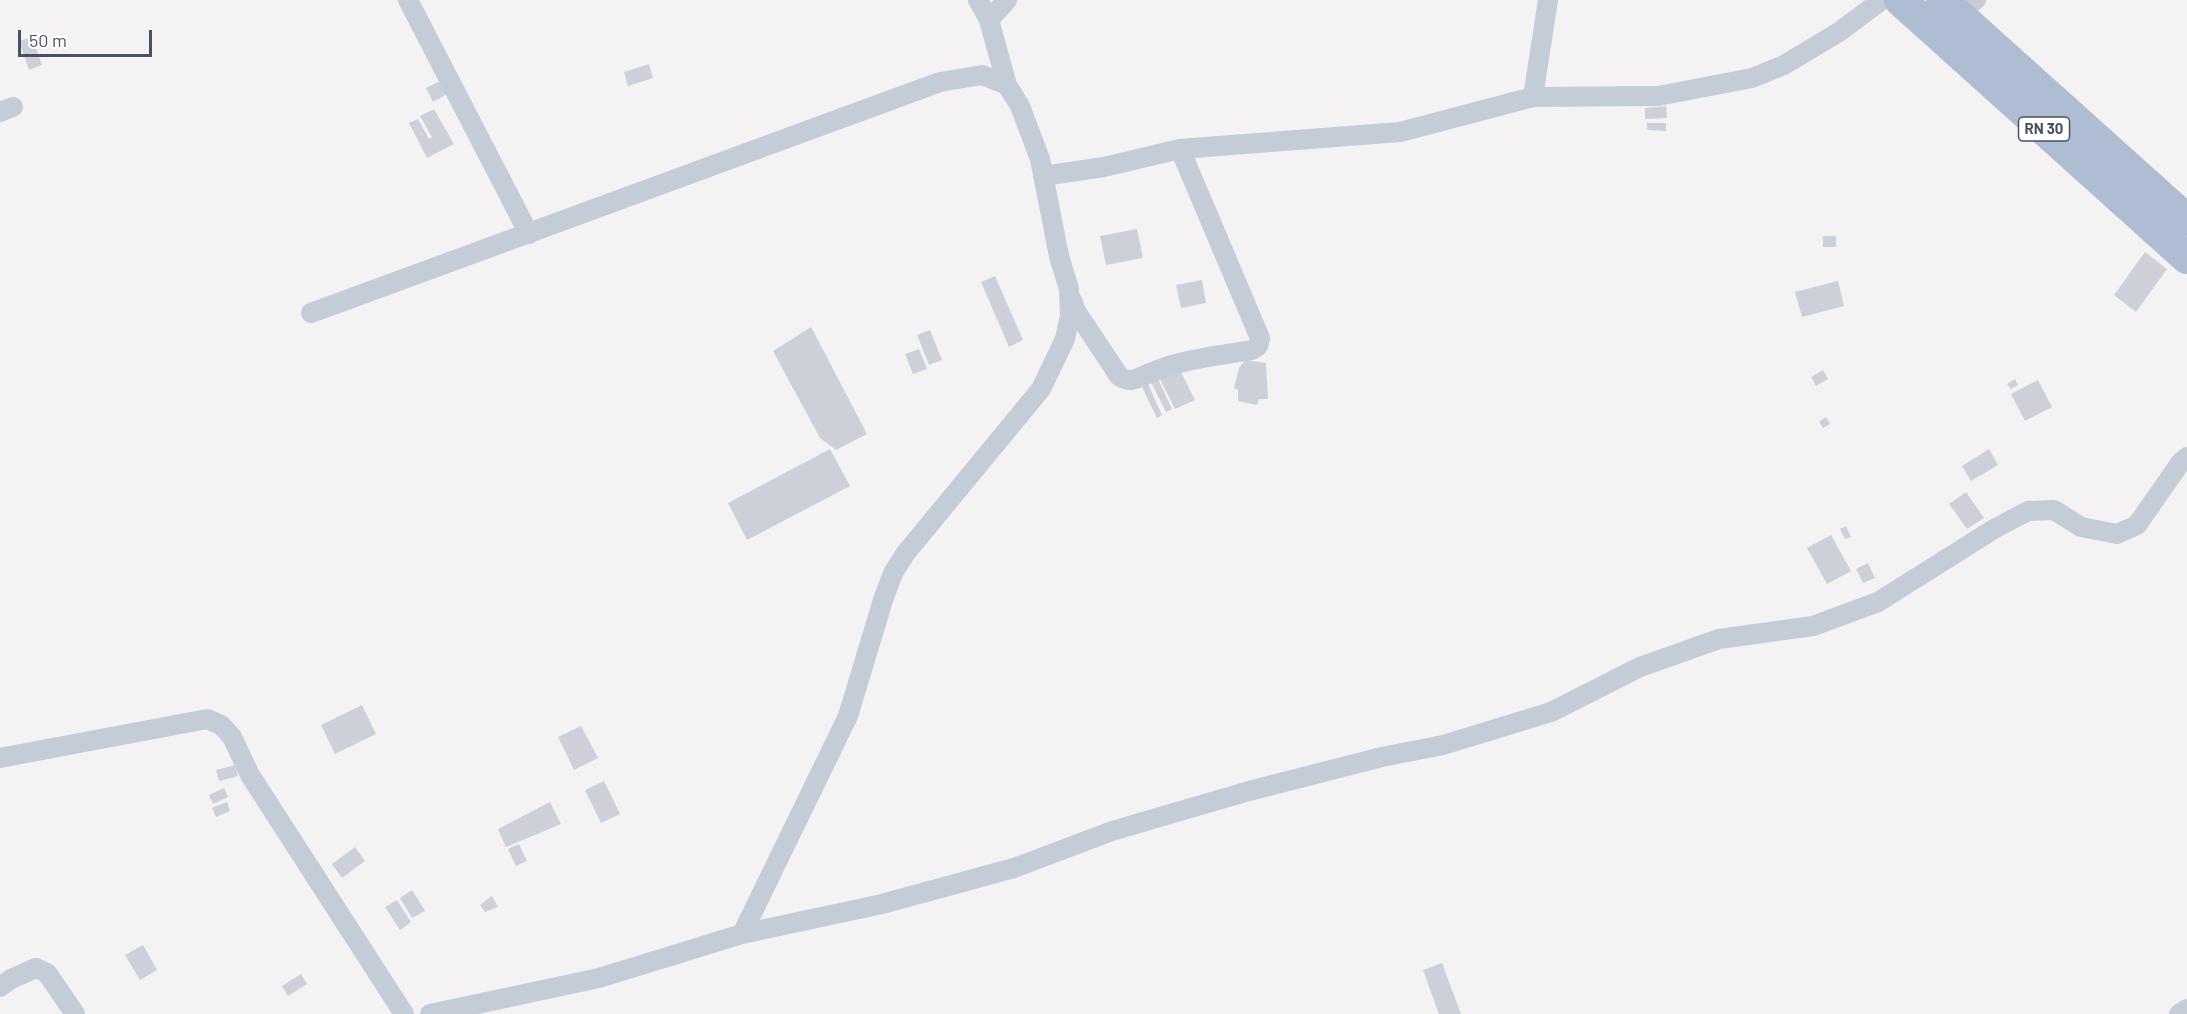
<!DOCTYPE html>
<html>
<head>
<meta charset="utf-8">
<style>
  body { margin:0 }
  #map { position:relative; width:2187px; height:1014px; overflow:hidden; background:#f4f2f2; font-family:Barlow,sans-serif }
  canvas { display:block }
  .scale { position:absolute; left:18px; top:30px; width:134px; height:27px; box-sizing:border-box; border:3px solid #475262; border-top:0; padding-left:8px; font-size:18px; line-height:21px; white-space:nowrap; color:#475262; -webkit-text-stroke:4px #fff; paint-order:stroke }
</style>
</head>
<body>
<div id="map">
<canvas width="2187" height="1014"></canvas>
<div class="scale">50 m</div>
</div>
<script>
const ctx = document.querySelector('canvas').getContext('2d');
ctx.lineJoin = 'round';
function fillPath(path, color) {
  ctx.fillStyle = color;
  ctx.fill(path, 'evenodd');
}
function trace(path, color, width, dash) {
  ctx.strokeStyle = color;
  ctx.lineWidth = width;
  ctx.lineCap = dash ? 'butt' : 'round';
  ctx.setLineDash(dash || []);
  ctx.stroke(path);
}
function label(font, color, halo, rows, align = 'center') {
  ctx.font = font + ' Barlow,sans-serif';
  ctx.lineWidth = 4.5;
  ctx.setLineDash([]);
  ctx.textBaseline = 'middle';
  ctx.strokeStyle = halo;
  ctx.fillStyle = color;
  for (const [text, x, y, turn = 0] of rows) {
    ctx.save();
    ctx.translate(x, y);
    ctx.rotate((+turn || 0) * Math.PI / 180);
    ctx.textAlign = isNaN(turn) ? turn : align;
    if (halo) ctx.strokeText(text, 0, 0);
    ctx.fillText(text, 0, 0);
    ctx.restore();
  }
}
fillPath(new Path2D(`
  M32 37 42 65 29 70 19 41Z
  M649 64 653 78 628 86 624 72Z
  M442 80 449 93 433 102 426 88Z
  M1666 106 1667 118 1645 119V108Z
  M434 109 454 144 427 158 409 123 418 119 429 139 432 137 420 116Z
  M1647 123H1666V131L1647 130Z
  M1137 229 1143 258 1106 265 1100 236Z
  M1823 236H1836V247H1823Z
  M2145 252 2167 269 2136 312 2114 295Z
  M995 276 1023 340 1009 347 981 282Z
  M1202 280 1206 303 1181 308 1176 285Z
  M1838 281 1844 306 1802 317 1795 292Z
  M811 327 867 434 836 450 820 438 773 351Z
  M930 330 942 360 929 365 917 335Z
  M919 349 927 369 913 374 905 354Z
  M1245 360 1266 363 1268 399H1259L1257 405 1238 401V390L1234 388 1239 368Z
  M1178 366 1195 400 1175 409 1158 375Z
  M1823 370 1828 379 1816 386 1811 377Z
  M1156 375 1172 409 1166 412 1149 378Z
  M2015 379 2018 385 2011 389 2007 384Z
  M2038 380 2052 407 2025 421 2011 394Z
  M1147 382 1162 415 1157 418 1141 385Z
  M1826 417 1830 424 1823 428 1819 422Z
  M830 449 850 486 747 540 728 503Z
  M1989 449 1998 465 1971 481 1962 466Z
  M1966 492 1984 518 1967 529 1949 504Z
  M1846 526 1851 537 1845 539 1840 529Z
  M1831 535 1851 571 1827 584 1807 548Z
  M1868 563 1875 578 1863 583 1856 569Z
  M362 705 376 734 335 754 321 725Z
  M581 726 598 758 574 770 558 737Z
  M235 765 238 776 219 781 216 770Z
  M604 781 620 814 601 823 585 790Z
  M224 788 228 797 213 804 209 795Z
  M227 802 230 811 216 817 212 808Z
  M550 802 561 824 506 847 498 829Z
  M519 844 527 861 516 866 508 849Z
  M355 847 365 861 342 878 332 864Z
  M412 890 425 911 412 918 400 898Z
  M492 896 498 907 485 912 480 905Z
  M397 900 411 922 400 930 385 907Z
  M143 945 157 970 140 980 125 955Z
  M1442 963 1461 1014H1439L1423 970Z
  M301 974 307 984 288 996 282 986Z`), '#cdd0d8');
trace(new Path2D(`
  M408 0 529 234
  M1955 11 1976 0
  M989 20 1007 0
  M1533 97 1548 0
  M0 112 13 107
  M1043 176 1104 167 1180 149 1400 132 1533 97 1658 96 1752 78 1784 65 1839 32 1882 0
  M1072 300 1076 311 1119 376C1130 384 1138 378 1150 373 1182 359 1218 356 1252 350L1258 346 1260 338 1180 149
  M311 313 940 82 982 75 1007 85
  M0 758 207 719 221 725 232 737 250 775 404 1014
  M742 934 848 716 883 600 893 573 905 554 1041 389 1065 339 1070 316 1069 289 1059 256 1040 159 1020 106 1007 85 989 20 978 0
  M0 987 11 979 36 968 47 973 75 1014
  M430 1014 599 978 742 934 882 904 1014 868 1112 831 1249 791 1382 757 1443 745 1551 712 1640 667 1719 639 1813 626 1878 602 1994 529 2028 511 2054 510 2081 527 2117 534 2137 525 2181 462 2187 457
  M2179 1014 2187 1009`), '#c4ccd8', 20);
trace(new Path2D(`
  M1900 0 2187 258
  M1942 0 2187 220`), '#afbdd3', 32);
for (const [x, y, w] of [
  [2044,129,51]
]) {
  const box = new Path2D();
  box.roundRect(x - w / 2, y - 12, w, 24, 4.5);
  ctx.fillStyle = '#fff';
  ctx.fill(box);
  trace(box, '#475262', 1.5);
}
label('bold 15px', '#475262', null, [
  ["RN 30",2044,129]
]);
</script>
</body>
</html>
